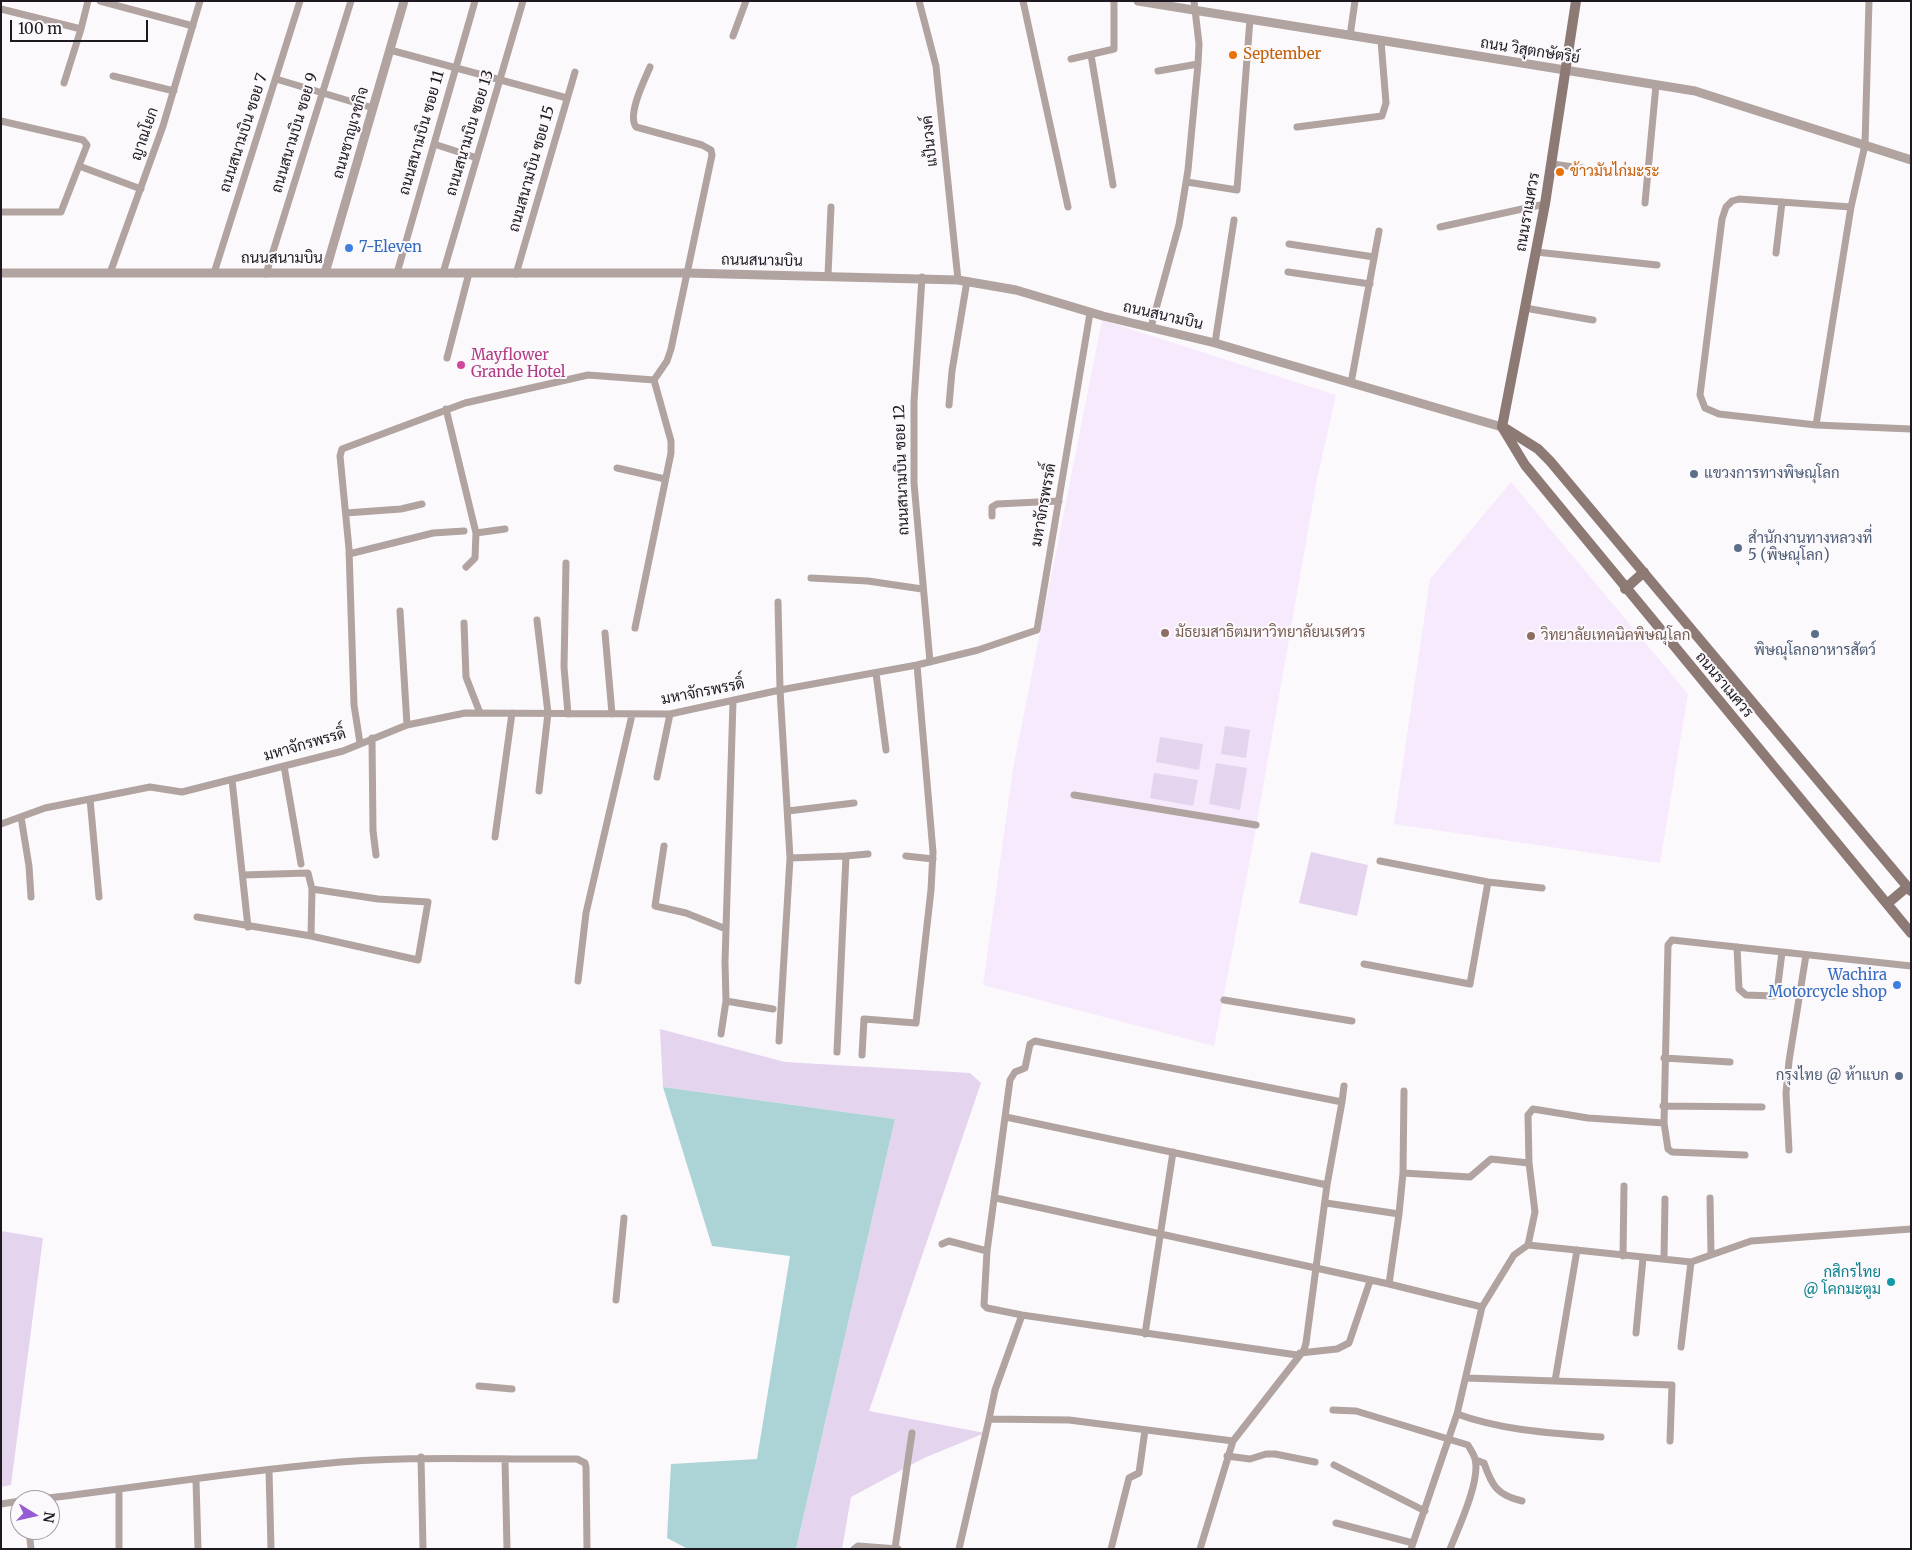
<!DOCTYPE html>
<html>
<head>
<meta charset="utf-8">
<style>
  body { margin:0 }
  #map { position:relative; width:1912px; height:1550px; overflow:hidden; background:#fcf9fd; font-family:Merriweather,serif }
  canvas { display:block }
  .frame { position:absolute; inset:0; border:2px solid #1e1820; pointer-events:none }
  .north { position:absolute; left:10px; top:1490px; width:50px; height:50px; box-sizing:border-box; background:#fcf9fd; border:1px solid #a39fa5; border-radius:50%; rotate:99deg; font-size:14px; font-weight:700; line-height:20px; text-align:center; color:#1e1820 }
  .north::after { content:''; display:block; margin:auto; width:18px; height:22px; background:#975cd3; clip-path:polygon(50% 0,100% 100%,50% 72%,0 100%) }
  .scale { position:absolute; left:10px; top:20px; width:138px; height:22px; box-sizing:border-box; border:2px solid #1e1820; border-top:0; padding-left:6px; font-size:15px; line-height:18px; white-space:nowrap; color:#1e1820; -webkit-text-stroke:4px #fcf9fd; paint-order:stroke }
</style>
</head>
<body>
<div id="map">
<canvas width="1912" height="1550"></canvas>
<div class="frame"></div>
<div class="north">N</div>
<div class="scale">100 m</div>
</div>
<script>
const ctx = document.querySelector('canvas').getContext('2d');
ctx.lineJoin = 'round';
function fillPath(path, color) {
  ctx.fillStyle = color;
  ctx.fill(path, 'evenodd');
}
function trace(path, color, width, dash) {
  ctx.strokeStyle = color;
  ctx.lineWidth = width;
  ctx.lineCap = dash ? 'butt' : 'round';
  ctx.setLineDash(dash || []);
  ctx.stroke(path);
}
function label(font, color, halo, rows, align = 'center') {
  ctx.font = font + ' Merriweather,Sarabun,serif';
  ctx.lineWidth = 4;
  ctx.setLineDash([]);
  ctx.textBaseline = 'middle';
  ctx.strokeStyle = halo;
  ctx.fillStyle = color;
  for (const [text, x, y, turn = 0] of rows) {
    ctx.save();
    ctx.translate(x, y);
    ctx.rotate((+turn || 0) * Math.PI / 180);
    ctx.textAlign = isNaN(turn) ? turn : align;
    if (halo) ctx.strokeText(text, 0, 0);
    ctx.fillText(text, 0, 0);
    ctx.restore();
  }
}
fillPath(new Path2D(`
  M1102 320 1336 395 1317 479 1255 833 1214 1046 983 985 1013 769Z
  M1511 482 1688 694 1660 863 1394 824 1430 579Z`), '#f6eafc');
fillPath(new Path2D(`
  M1225 726 1250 730 1246 758 1221 754Z
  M1160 737 1203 744 1199 770 1156 762Z
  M1216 763 1247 768 1240 810 1209 804Z
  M1154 773 1198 780 1193 806 1150 798Z
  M1311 852 1368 865 1357 916 1299 903Z
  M660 1029 785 1062 970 1073 981 1083 869 1411 985 1433 924 1458 851 1497 842 1549H796L895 1119 663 1087Z
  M1 1231 43 1238 11 1485 1 1487Z`), '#e5d4ed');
fillPath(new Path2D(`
  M663 1087 895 1119 796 1549H688L667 1538 671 1464 757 1459 790 1256 712 1246Z`), '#acd4d6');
trace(new Path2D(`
  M100 1 193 26
  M919 1 936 66 958 280
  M1023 1 1068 207
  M1 9 81 29 88 1
  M733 36 746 1
  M1350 36 1355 1
  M390 50 567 98
  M1091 55 1113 185
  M1071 59 1114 49V1
  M1158 71 1198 64
  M113 76 174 91
  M276 79 373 108
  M64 83 81 29
  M1 121 83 140 87 145 61 212H1
  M1297 127 1382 116 1386 103 1381 41
  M434 144 477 158
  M1552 164 1582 168
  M79 166 141 189
  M1187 182 1237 190 1250 19
  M1645 203 1656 85
  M1851 207 1739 199 1732 201 1726 207 1722 219 1700 395 1705 408 1719 414 1816 425 1911 429
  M1440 227 1545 204
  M1289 244 1374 257
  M1536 252 1657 265
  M1776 253 1782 202
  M1288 272 1370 284
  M110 273 163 126 200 1
  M214 273 300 1
  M397 273 475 1
  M443 273 523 1
  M266 274 351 1
  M516 274 575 72
  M828 275 831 207
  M922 277 914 402V483L930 662
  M1525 308 1593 320
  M1151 327 1179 225 1188 170 1198 64 1199 44 1194 1
  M1215 343 1234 220
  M447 358 469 273
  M1351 383 1379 231
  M949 405 952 371 967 281
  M446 409 476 533 475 558 466 567
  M1816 425 1851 207 1865 145 1869 1
  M617 468 665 479
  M346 513 401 509 422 504
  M992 516V507L997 504 1059 501
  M476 533 505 529
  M349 554 433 533 464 531
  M566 563 564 667 568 714
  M811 578 868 581 922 589
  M778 602 780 690 790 858 779 1041
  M400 611 407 725
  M537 620 548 713 539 791
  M464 623 466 677 480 713
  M635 628 671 453V441L654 380
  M605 633 612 714
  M876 673 886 750
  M372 738 373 831 376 855
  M360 743 354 705 349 549 340 456 342 449 465 403 588 375 654 380 667 361 671 349 712 155 711 150 702 145 636 127C627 115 644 81 650 67
  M284 766 301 864
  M657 777 670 714
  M232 780 248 927
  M1074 795 1256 825
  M90 799 99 897
  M788 811 854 803
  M21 817 29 866 31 897
  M1 824 45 808 150 787 182 792 343 751 407 725 465 713 670 714 780 690 917 665 978 650 1037 630 1090 313
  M495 837 512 713
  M664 846 655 906 686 913 726 929
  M846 856 868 854
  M906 856 933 859
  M790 858 846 856 837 1052
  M1380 861 1488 882 1542 888
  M243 875 308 873 312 889 311 936
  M197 917 311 936 418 960 428 902 378 899 312 889
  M1737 947 1739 989 1746 995 1774 996 1777 992 1782 952
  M1364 964 1470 984 1488 882
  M578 981 586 913 632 715
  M1224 1000 1352 1021
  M726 1001 773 1009
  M721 1034 726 1001 725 962 733 701
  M862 1055 864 1019 916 1023 931 890 933 852 917 665
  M1664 1058 1730 1062
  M1663 1106 1762 1107
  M1006 1117 1327 1185
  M1664 1123 1668 1149 1672 1152 1745 1155
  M1789 1150 1786 1093 1789 1061 1806 955
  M1403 1173 1470 1177 1491 1159 1529 1163
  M996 1198 1389 1284 1482 1307
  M1710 1198 1711 1254
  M1326 1203 1399 1214 1403 1173 1404 1091
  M942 1244 949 1241 987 1251
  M1528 1245 1691 1262 1751 1241 1911 1229
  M1623 1256 1624 1186
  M1664 1259 1665 1199
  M1389 1284 1399 1214
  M616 1300 624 1218
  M1022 1315 995 1390 989 1419 1069 1420 1233 1441
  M1636 1333 1643 1258
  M1145 1334 1173 1152
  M1681 1347 1691 1262
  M1300 1353 1337 1349 1349 1343 1370 1281
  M1297 1355 1022 1315 987 1308 984 1305 987 1251 1010 1080 1015 1072 1025 1068 1030 1044 1035 1041 1342 1102 1344 1086
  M1467 1378 1672 1385 1670 1441
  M1555 1381 1577 1250
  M479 1386 512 1389
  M1333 1410 1356 1411 1468 1445C1470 1449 1474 1454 1475 1459 1481 1480 1458 1529 1450 1549
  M1457 1414C1504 1431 1552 1433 1601 1437
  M1227 1456 1250 1459 1266 1454H1275L1315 1462
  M421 1457 423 1549
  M505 1460 507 1549
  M1476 1460 1484 1463C1492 1486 1497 1495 1522 1501
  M1334 1465 1425 1511
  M269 1470 271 1549
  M196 1480 198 1549
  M119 1490V1549
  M32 1500C128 1489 224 1473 320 1464 406 1455 491 1460 577 1459L585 1463 586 1467 587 1549
  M1 1504 20 1501
  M1336 1523 1413 1543
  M29 1530 31 1549
  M895 1548 912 1433
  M854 1549 858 1546 898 1549
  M959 1549 989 1419
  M1111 1549 1129 1478 1139 1473 1145 1430
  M1200 1549 1233 1441 1304 1350 1306 1343 1327 1185 1342 1102
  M1411 1549 1457 1414 1482 1307 1514 1255 1528 1245 1535 1212 1529 1163 1528 1115 1533 1109 1588 1118 1664 1123 1668 945 1672 940 1911 966`), '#b1a3a0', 7);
trace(new Path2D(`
  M1138 1 1695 91 1911 160
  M1 273H687L958 280 1016 290 1103 316 1215 343 1502 427
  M325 273 404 1`), '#b1a3a0', 9);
trace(new Path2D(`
  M1576 1 1545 204 1502 427 1525 465 1911 933
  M1503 427 1538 449 1550 461 1911 891
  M1625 589 1644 572
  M1887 904 1907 887`), '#8d7a75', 10);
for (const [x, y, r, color] of [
  [1233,55,5,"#e8710a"],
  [1560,172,5,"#e8710a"],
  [349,248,5,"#3f7fe0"],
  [461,365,5,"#d1479c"],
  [1694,474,5,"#5c6f8a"],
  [1738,548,5,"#5c6f8a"],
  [1165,633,5,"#8d6e63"],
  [1815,634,5,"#5c6f8a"],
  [1531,636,5,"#8d6e63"],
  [1897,985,5,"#3f7fe0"],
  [1899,1076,5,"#5c6f8a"],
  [1891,1282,5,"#0f9aa8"]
]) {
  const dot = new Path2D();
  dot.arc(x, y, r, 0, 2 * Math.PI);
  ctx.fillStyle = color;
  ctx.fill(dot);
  trace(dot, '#fcf9fd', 2);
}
label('15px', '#1e1820', '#fcf9fd', [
  ["ถนน วิสุตกษัตริย์",1530,51,9],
  ["ถนนสนามบิน ซอย 7",244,133,-72],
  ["ถนนสนามบิน ซอย 9",295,133,-73],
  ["ถนนชาญเวชกิจ",351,133,-74],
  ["ถนนสนามบิน ซอย 11",422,133,-74],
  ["ถนนสนามบิน ซอย 13",470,133,-73],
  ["ญาณโยก",145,134,-71],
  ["แป้นวงค์",930,141,-96],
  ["ถนนสนามบิน ซอย 15",532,169,-74],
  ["ถนนราเมศวร",1528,212,-80],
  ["ถนนสนามบิน",282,259],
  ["ถนนสนามบิน",762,261,1],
  ["ถนนสนามบิน",1163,316,13],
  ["ถนนสนามบิน ซอย 12",902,470,-92],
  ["มหาจักรพรรดิ์",1044,505,-80],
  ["ถนนราเมศวร",1724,685,50],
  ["มหาจักรพรรดิ์",703,692,-11],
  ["มหาจักรพรรดิ์",305,745,-16]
]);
label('15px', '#c56008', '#fcf9fd', [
  ["September",1243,55],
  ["ข้าวมันไก่มะระ",1570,172]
], 'left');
label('15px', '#366cbe', '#fcf9fd', [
  ["7-Eleven",359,248],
  ["Wachira",1887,976,"right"],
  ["Motorcycle shop",1887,993,"right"]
], 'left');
label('15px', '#b23c85', '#fcf9fd', [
  ["Mayflower",471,356],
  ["Grande Hotel",471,373]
], 'left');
label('15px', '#4e5e75', '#fcf9fd', [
  ["แขวงการทางพิษณุโลก",1704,474],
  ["สำนักงานทางหลวงที่",1748,539],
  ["5 (พิษณุโลก)",1748,556],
  ["พิษณุโลกอาหารสัตว์",1815,651,"center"],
  ["กรุงไทย @ ห้าแบก",1889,1076,"right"]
], 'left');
label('15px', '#785e54', '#fcf9fd', [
  ["มัธยมสาธิตมหาวิทยาลัยนเรศวร",1175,633],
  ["วิทยาลัยเทคนิคพิษณุโลก",1541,636]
], 'left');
label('15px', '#0d838f', '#fcf9fd', [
  ["กสิกรไทย",1881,1273],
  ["@ โคกมะตูม",1881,1290]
], 'right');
</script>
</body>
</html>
